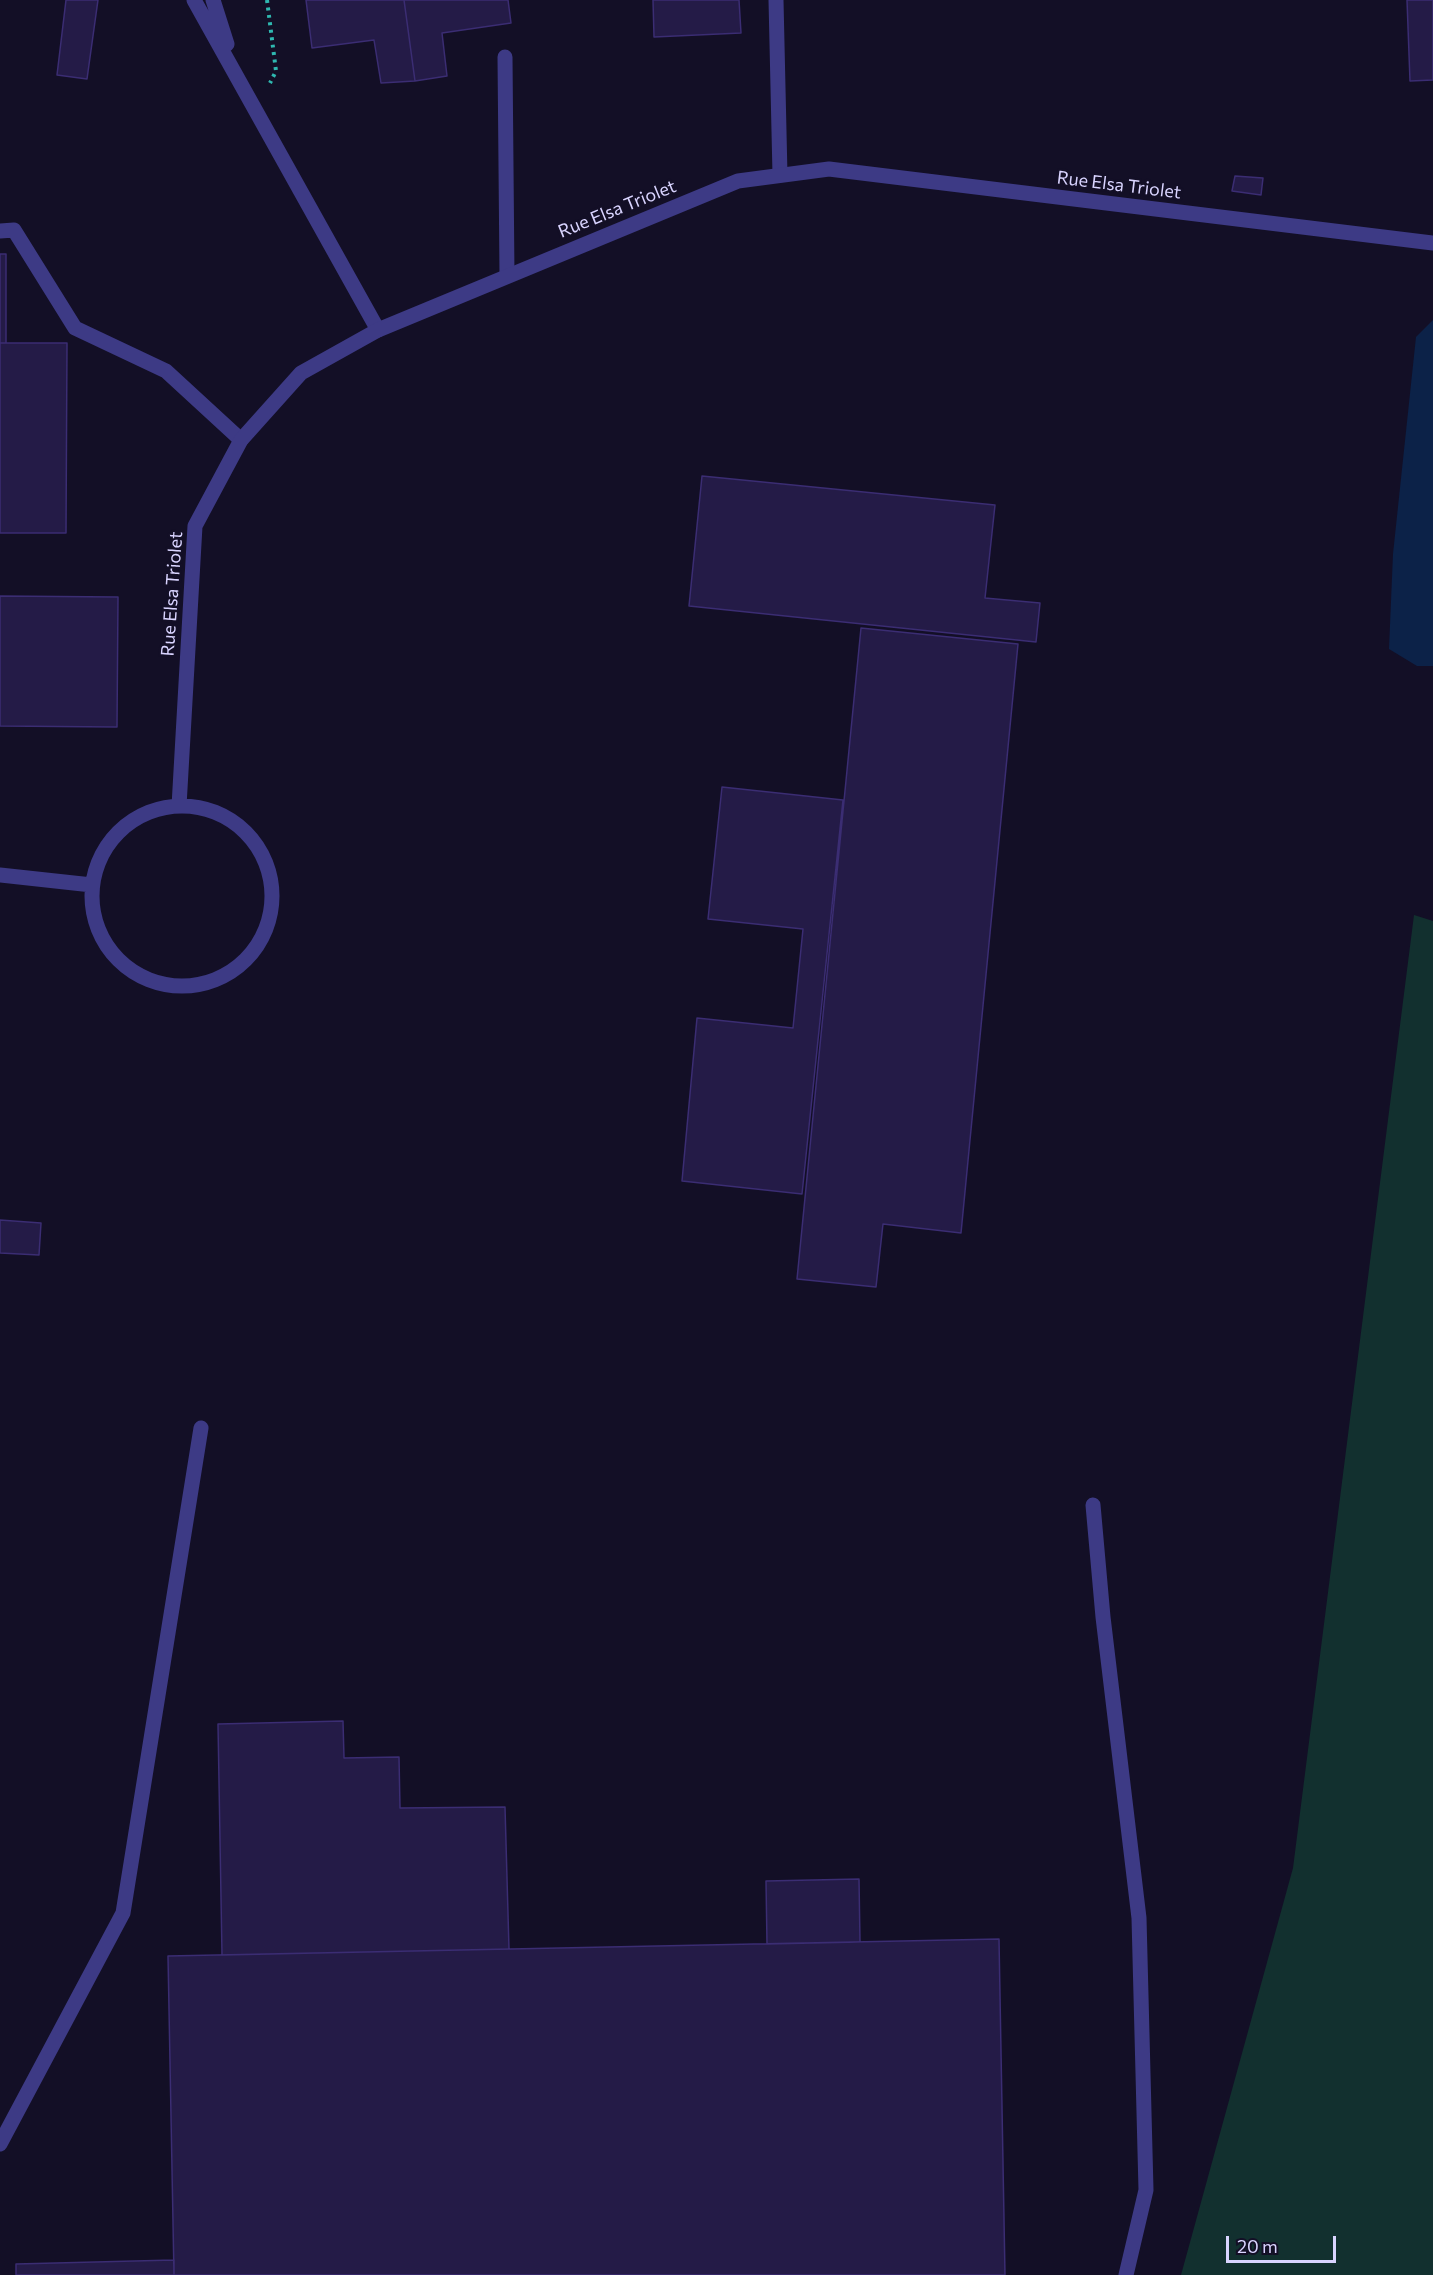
<!DOCTYPE html>
<html>
<head>
<meta charset="utf-8">
<style>
  body { margin:0 }
  #map { position:relative; width:1433px; height:2275px; overflow:hidden; background:#130f26; font-family:Commissioner,sans-serif }
  canvas { display:block }
  .scale { position:absolute; left:1226px; top:2236px; width:110px; height:27px; box-sizing:border-box; border:3px solid #d9d4ff; border-top:0; padding-left:8px; font-size:18px; line-height:21px; white-space:nowrap; color:#d9d4ff; -webkit-text-stroke:4px #130f26; paint-order:stroke }
</style>
</head>
<body>
<div id="map">
<canvas width="1433" height="2275"></canvas>
<div class="scale">20 m</div>
</div>
<script>
const ctx = document.querySelector('canvas').getContext('2d');
ctx.lineJoin = 'round';
function fillPath(path, color) {
  ctx.fillStyle = color;
  ctx.fill(path, 'evenodd');
}
function trace(path, color, width, dash) {
  ctx.strokeStyle = color;
  ctx.lineWidth = width;
  ctx.lineCap = dash ? 'butt' : 'round';
  ctx.setLineDash(dash || []);
  ctx.stroke(path);
}
function label(font, color, halo, rows, align = 'center') {
  ctx.font = font + ' Commissioner,sans-serif';
  ctx.lineWidth = 5;
  ctx.setLineDash([]);
  ctx.textBaseline = 'middle';
  ctx.strokeStyle = halo;
  ctx.fillStyle = color;
  for (const [text, x, y, turn = 0] of rows) {
    ctx.save();
    ctx.translate(x, y);
    ctx.rotate((+turn || 0) * Math.PI / 180);
    ctx.textAlign = isNaN(turn) ? turn : align;
    if (halo) ctx.strokeText(text, 0, 0);
    ctx.fillText(text, 0, 0);
    ctx.restore();
  }
}
fillPath(new Path2D(`
  M1414 915 1433 921V2275H1181L1293 1868Z`), '#12302f');
fillPath(new Path2D(`
  M1433 320V666H1417L1389 649 1393 554 1416 337Z`), '#0c2248');
const building = new Path2D(`
  M66 0H98L87 79 57 75Z
  M306 0H404L415 81 381 83 374 40 312 48Z
  M404 0H508L511 23 442 33 447 76 415 81Z
  M653 0H739L741 33 654 37Z
  M1407 0H1433V80L1410 81Z
  M1235 176 1263 178 1261 195 1232 191Z
  M0 254H6V343H0Z
  M0 343H67L66 533H0Z
  M702 476 995 505 985 598 1040 603 1036 642 689 606Z
  M0 596 118 597 117 727 0 726Z
  M861 628 1018 644 961 1233 883 1224 876 1287 797 1279Z
  M722 787 843 800 802 1194 682 1181 697 1018 793 1028 803 929 708 919Z
  M0 1220 41 1223 39 1255 0 1253Z
  M343 1721 344 1758 399 1757 400 1808 505 1807 509 1949 222 1955 218 1724Z
  M859 1879 860 1942 767 1944 766 1881Z
  M999 1939 1005 2275H174L168 1956Z
  M174 2260V2275H16V2264Z`);
fillPath(building, '#241b47');
trace(building, '#3b2d73', 1.5);
trace(new Path2D(`
  M267 0 276 71 270 83`), '#2fb8b0', 4, [3, 4.5]);
trace(new Path2D(`
  M194 0 378 330
  M213 0 227 44
  M776 0 780 175
  M505 57 507 276
  M0 231 14 230 75 328 166 371 241 440
  M1093 1505 1103 1617 1139 1918 1146 2190 1126 2275
  M0 2144 123 1913 201 1428`), '#3d3a85', 15);
trace(new Path2D(`
  M179 806 195 526 241 440 301 373 378 330 738 181 829 169 1433 243
  M92 896a90 90 0 1 1 180 0a90 90 0 1 1-180 0Z
  M0 875 92 885`), '#3d3a85', 15);
label('18px', '#d9d4ff', '#130f26', [
  ["Rue Elsa Triolet",1119,185,7],
  ["Rue Elsa Triolet",617,209,-22],
  ["Rue Elsa Triolet",172,594,-86]
]);
</script>
</body>
</html>
